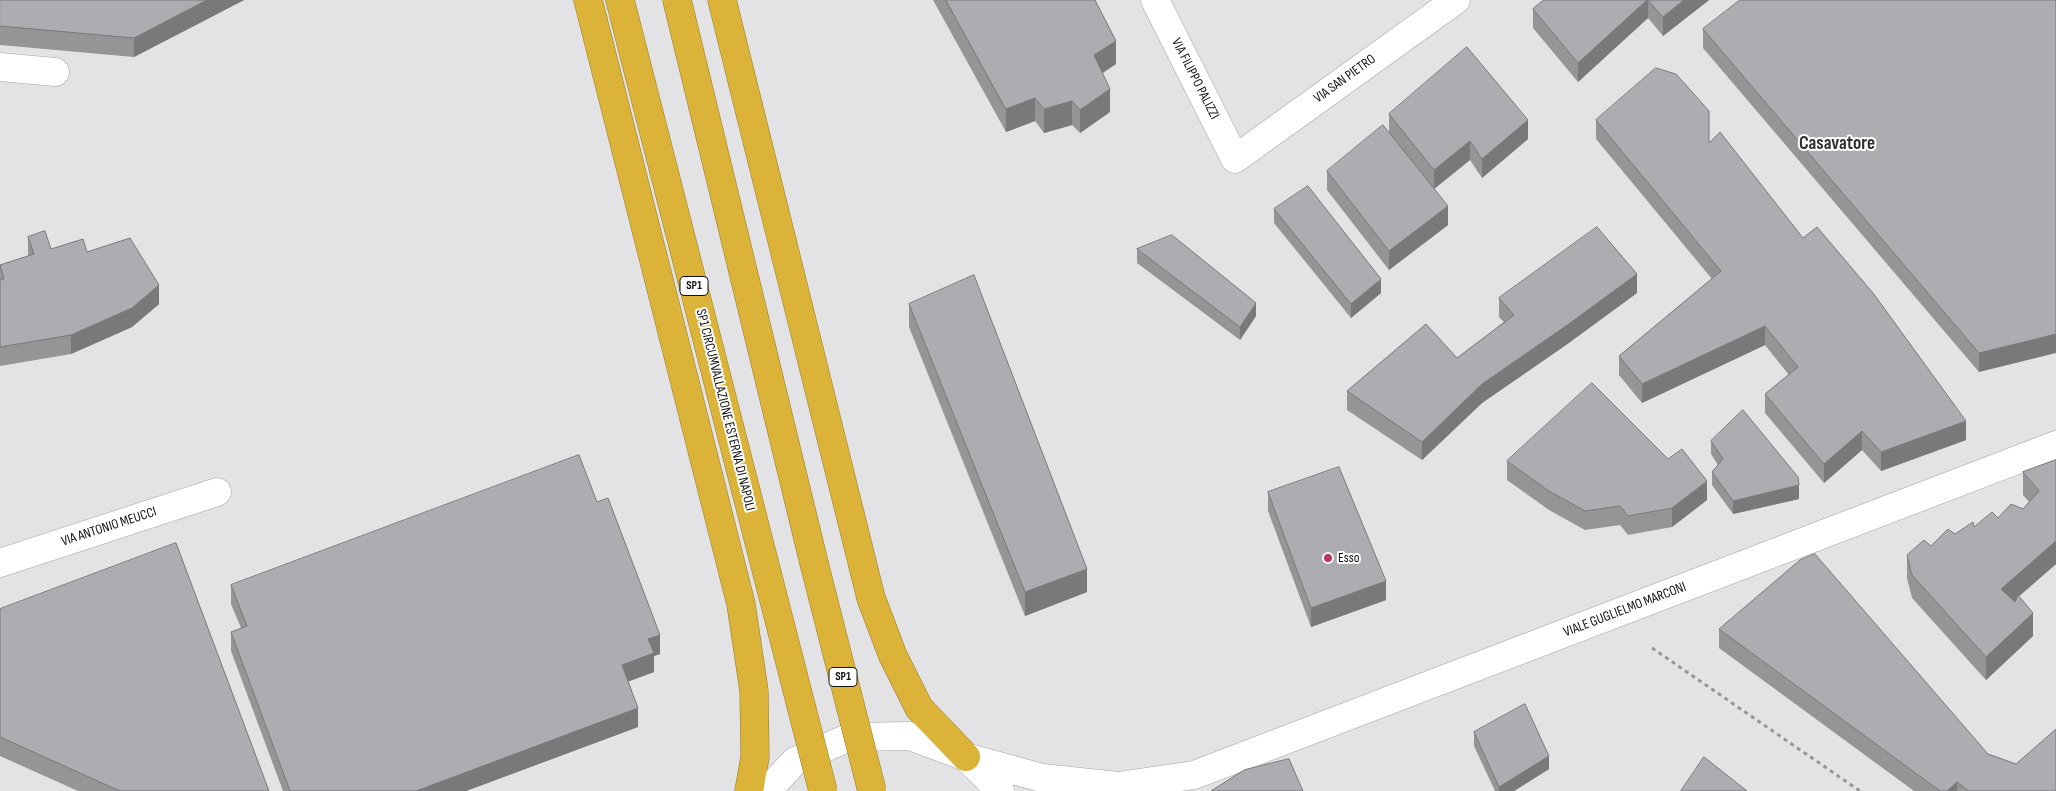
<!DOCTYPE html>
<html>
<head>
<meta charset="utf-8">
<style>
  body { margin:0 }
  canvas { display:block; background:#e3e3e6 }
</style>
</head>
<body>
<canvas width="2056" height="791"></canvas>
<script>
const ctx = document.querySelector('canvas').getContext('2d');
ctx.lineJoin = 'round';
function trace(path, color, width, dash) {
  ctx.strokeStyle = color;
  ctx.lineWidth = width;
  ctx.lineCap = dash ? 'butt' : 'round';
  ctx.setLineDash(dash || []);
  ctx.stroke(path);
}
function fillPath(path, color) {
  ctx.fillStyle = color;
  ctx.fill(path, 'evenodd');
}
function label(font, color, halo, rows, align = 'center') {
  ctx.font = font + ' "Sofia Sans Condensed",sans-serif';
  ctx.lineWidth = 4;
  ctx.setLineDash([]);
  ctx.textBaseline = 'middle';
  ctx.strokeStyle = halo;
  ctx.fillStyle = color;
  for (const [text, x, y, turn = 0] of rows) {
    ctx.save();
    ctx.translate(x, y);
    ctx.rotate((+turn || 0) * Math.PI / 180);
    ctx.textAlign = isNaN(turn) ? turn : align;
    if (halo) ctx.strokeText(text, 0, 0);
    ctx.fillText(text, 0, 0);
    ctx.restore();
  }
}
const minor = new Path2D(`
  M1155 0 1235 159 1456 0
  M0 67 55 72
  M0 563 217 492
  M966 757 1042 778 1118 786 1194 775 2056 445
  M767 791 795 761 850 737 910 736 966 757 1000 791`);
const highway = new Path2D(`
  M588 0 741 604 754 691 755 757 749 791
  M620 0 767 573
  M677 0 814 563
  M722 0 871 598 893 656 919 708 966 757`);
trace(minor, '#a4a4a8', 29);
trace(highway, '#947a2b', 29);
trace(new Path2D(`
  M1652 648 1860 791`), '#979799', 3, [4, 4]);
trace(minor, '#fff', 28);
trace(highway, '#dab338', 28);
const highwayBridge = new Path2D(`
  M814 563 872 791
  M767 573 823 791`);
trace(highwayBridge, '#947a2b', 29, []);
trace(highwayBridge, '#dab338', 28);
fillPath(new Path2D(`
  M0 0H244L134 57 0 45Z
  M933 0H1095L1116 64 1103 73 1110 112 1080 133 1072 125 1044 133 1035 121 1006 132Z
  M1544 0H1709L1663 36 1648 18 1578 82 1533 28V9Z
  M2056 0 1979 372 1703 48V29Z
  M1389 114 1528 139 1482 178 1470 160 1434 189 1448 225 1389 270 1327 190V171L1389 133Z
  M1596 120 1709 143 1803 238 1966 440 1881 471 1862 450 1824 483 1765 413V394L1789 375 1765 345 1642 403 1619 375V356L1712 279 1596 139Z
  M1274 209 1381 293 1351 318 1274 223Z
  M28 237 51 249 87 252 159 304 132 327 71 354 0 366V265L28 256Z
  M1137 249 1256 316 1240 340 1137 263Z
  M1637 293 1566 345 1482 403 1422 460 1347 410V391L1457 358 1504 322 1499 317V298Z
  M909 304 1087 592 1025 616 909 327Z
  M1711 441 1799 499 1733 514 1712 485V472L1718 465 1711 454Z
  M2056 460V564L2019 596 2033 636 1986 680 1912 598 1907 578V555L1931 546 1955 534 2023 509 2029 502 2023 495V472Z
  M1507 461 1707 500 1672 527 1628 535 1620 525 1585 530 1549 510 1507 480Z
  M1268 492 1386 600 1311 627 1268 511Z
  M597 502 660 654 654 656V672L628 681 638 727 466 791H283L231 651V632L241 628 231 604V585Z
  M0 609 269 791H78L0 756Z
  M1719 629 1988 754 2016 764 2056 791H1914L1719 648Z
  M1474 732 1549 769 1514 791H1495L1474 746Z`), '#959598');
fillPath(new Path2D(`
  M207 0H244L134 57V38Z
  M1647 0H1648V18L1578 82V63Z
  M1684 0H1709L1663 36V17Z
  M1116 41V64L1094 78V55Z
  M1110 89V112L1080 133V110Z
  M1035 98V121L1006 132V109Z
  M1072 101V125L1044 133V109Z
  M1528 120V139L1482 178V159Z
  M1470 141V160L1434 189V170Z
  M1448 206V225L1389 270V251Z
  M1637 274V293L1566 345 1482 403 1422 460V442L1482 384Z
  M1381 279V293L1351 318V304Z
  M159 285V304L132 327 71 354V335Z
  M1256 303V316L1240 340V327Z
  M1765 326V345L1642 403V384Z
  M2056 334V353L1979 372V353Z
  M1966 421V440L1881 471V452Z
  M1862 431V450L1824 483V464Z
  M1707 481V500L1672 527V508Z
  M1799 485V499L1733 514V501Z
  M2056 541V564L2001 612V589Z
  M1087 569V592L1025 616V592Z
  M1386 581V600L1311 627V608Z
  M2033 613V636L1986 680V657Z
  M660 635V654L654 656V672L622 684V665L648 639Z
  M638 708V727L466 791H416Z
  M1549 756V769L1514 791H1499V787Z
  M1957 782V791H1947Z`), '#79797c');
const building = new Path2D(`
  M0 0H207L134 38 0 26Z
  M946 0H1095L1116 41 1094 55 1110 89 1080 110 1072 101 1044 109 1035 98 1006 109Z
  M1544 0H1647L1578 63 1533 9Z
  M1648 0H1684L1663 17Z
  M1740 0H2056V334L1979 353 1703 29Z
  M1467 47 1528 120 1482 159 1470 141 1434 170 1389 114Z
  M1656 68 1676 74 1709 111V143L1720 132 1803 238 1817 227 1873 293 1966 421 1881 452 1862 431 1824 464 1765 394 1798 367 1765 326 1642 384 1619 356 1721 271 1596 120Z
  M1383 125 1448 206 1389 251 1327 171Z
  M1308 186 1381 279 1351 304 1274 209Z
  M1597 227 1637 274 1566 326 1482 384 1422 442 1347 391 1426 324 1457 358 1514 315 1499 298Z
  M45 231 51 249 83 239 87 252 130 238 159 285 132 308 71 335 0 347V280L4 279 0 265 34 254 28 237Z
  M1172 235 1256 303 1240 327 1137 249Z
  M974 275 1087 569 1025 592 909 304Z
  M1592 383 1668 459 1682 449 1707 481 1672 508 1628 516 1620 506 1585 511 1549 491 1507 461Z
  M1743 410 1798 477 1799 485 1733 501 1712 472 1723 459 1711 441Z
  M579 455 597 502 608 498 660 635 648 639 654 653 622 665 638 708 416 791H290L231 632 247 626 231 585Z
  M2056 460V541L2001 589 2015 602 2018 595 2033 613 1986 657 1912 575 1907 555 1924 540 1931 546 1948 529 1955 534 1973 522 1974 527 1992 512 1998 518 2011 504 2023 509 2039 491 2023 472Z
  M1339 467 1386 581 1311 608 1268 492Z
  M176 543 269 791H120L0 737V609Z
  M1815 554 1988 754 2016 764 2056 729V791H1969L1957 782 1947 791H1940L1719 629 1800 560Z
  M1525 704 1549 756 1499 787 1474 732Z
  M1704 757 1747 791H1681Z
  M1289 759 1303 791H1211L1244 770Z`);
fillPath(building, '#adadb1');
trace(building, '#79797c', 1);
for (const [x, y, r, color] of [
  [1328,558,5,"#bd3167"]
]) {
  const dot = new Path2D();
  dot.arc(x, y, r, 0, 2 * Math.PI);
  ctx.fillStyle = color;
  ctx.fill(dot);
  trace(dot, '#fff', 2);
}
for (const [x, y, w] of [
  [694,286,28],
  [843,677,28]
]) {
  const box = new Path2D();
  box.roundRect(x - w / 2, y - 9.5, w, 19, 4);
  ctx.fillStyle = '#fff';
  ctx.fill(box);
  trace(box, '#111112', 1);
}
label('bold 12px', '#111112', null, [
  ["SP1",694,286],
  ["SP1",843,677]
]);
label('14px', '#111112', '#fff', [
  ["VIA FILIPPO PALIZZI",1195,79,63],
  ["VIA SAN PIETRO",1345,79,-36],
  ["SP1 CIRCUMVALLAZIONE ESTERNA DI NAPOLI",725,410,76],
  ["VIA ANTONIO MEUCCI",109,527,-18],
  ["VIALE GUGLIELMO MARCONI",1625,610,-21]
]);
label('14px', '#111112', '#fff', [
  ["Esso",1338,558]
], 'left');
label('bold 19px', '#313134', '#fff', [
  ["Casavatore",1837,144]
]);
</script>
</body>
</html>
